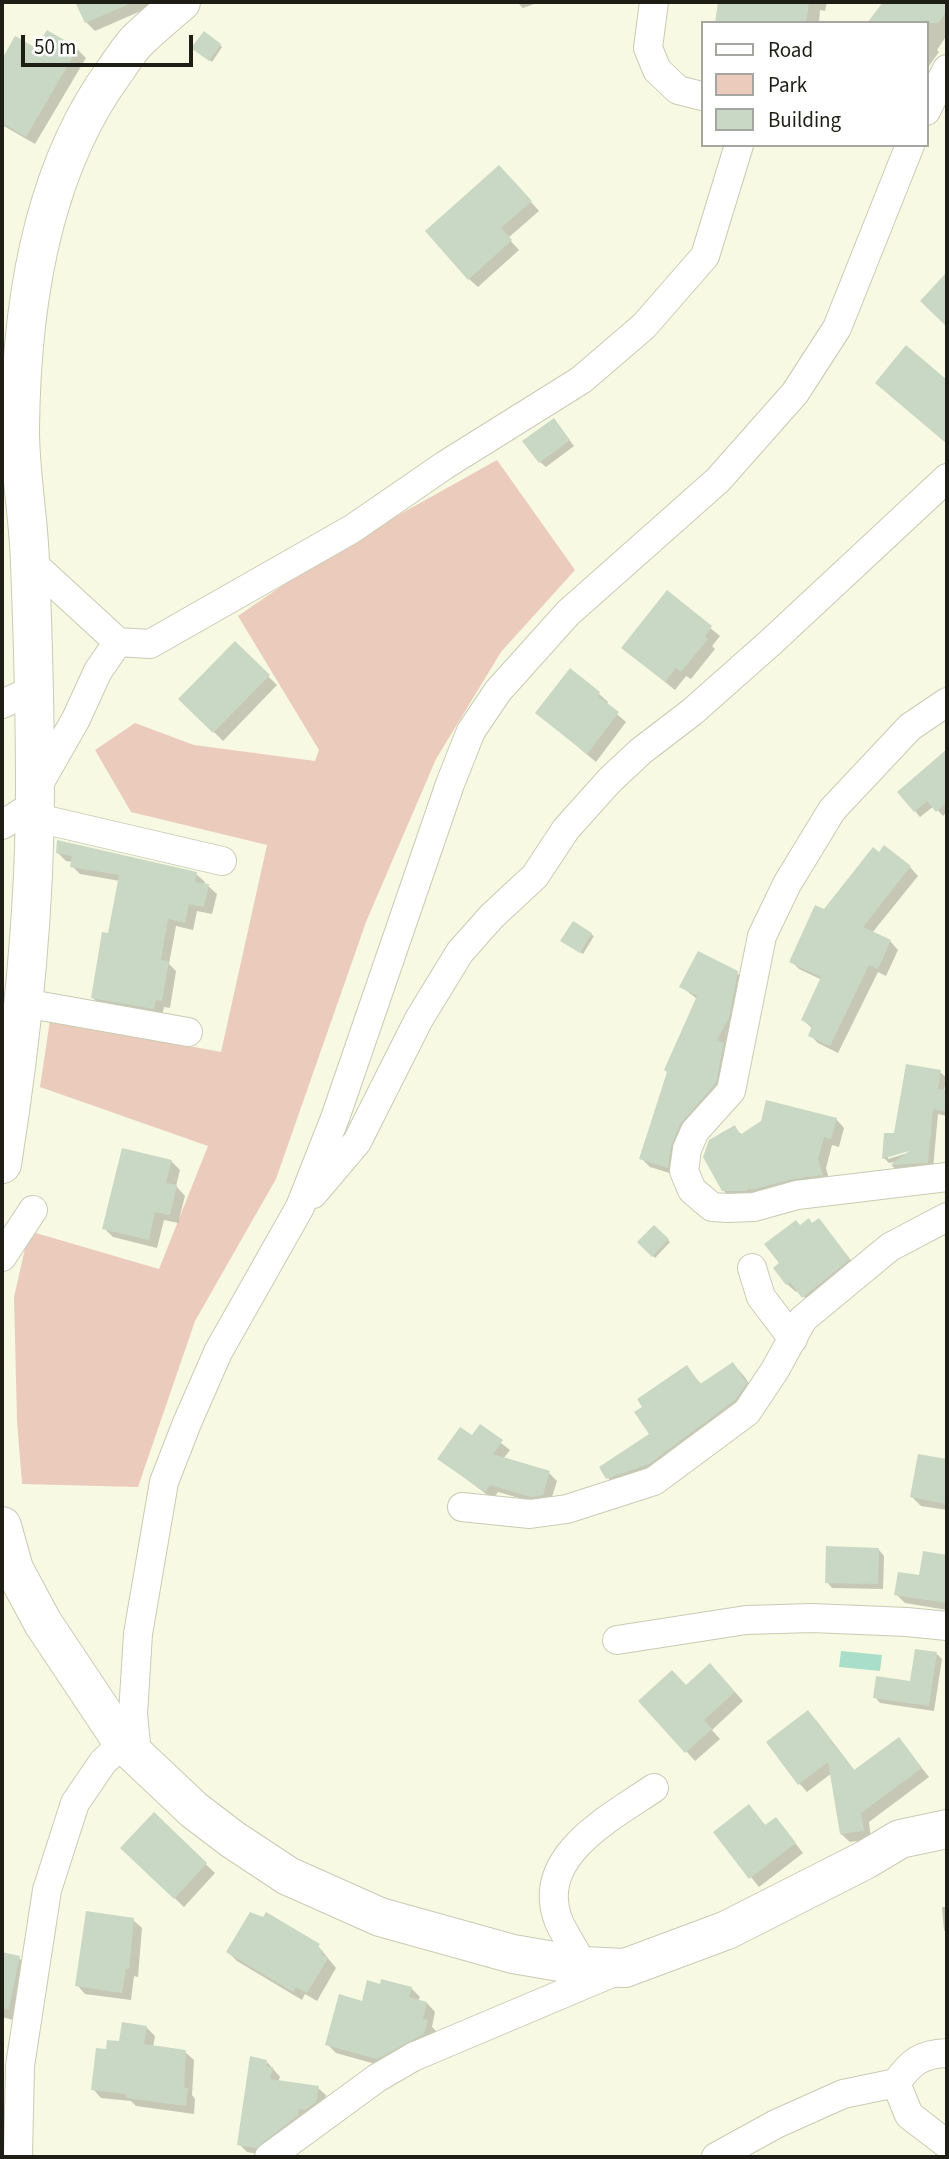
<!DOCTYPE html>
<html>
<head>
<meta charset="utf-8">
<style>
  body { margin:0 }
  #map { position:relative; width:949px; height:2159px; overflow:hidden; background:#f8f9e2; font-family:"Source Sans 3",sans-serif }
  canvas { display:block }
  .frame { position:absolute; inset:0; border:4px solid #1e1e16; pointer-events:none }
  .legend { position:absolute; left:701px; top:21px; width:228px; height:126px; box-sizing:border-box; background:#fff; border:2px solid #a5a5a2; margin:0; padding:9px 12px; list-style:none; font-size:21px; color:#1e1e16 }
  .legend li { display:flex; align-items:center; gap:14px; height:35px }
  .legend b { width:35px; border:2px solid #a5a5a2 }
  .scale { position:absolute; left:21px; top:35px; width:172px; height:32px; box-sizing:border-box; border:4px solid #1e1e16; border-top:0; padding-left:9px; font-size:21px; line-height:24px; white-space:nowrap; color:#1e1e16; -webkit-text-stroke:5px #fff; paint-order:stroke }
</style>
</head>
<body>
<div id="map">
<canvas width="949" height="2159"></canvas>
<div class="frame"></div>
<ul class="legend">
<li><b style="height:9px;background:#fff"></b>Road</li>
<li><b style="height:19px;background:#ebccbc"></b>Park</li>
<li><b style="height:19px;background:#c8d8c5"></b>Building</li>
</ul>
<div class="scale">50 m</div>
</div>
<script>
const ctx = document.querySelector('canvas').getContext('2d');
ctx.lineJoin = 'round';
function fillPath(path, color) {
  ctx.fillStyle = color;
  ctx.fill(path, 'evenodd');
}
function trace(path, color, width, dash) {
  ctx.strokeStyle = color;
  ctx.lineWidth = width;
  ctx.lineCap = dash ? 'butt' : 'round';
  ctx.setLineDash(dash || []);
  ctx.stroke(path);
}
fillPath(new Path2D(`
  M497 460 575 570 501 652 436 759 366 922 276 1179 195 1321 138 1487 22 1484 17 1421 14 1297 29 1231 159 1269 208 1146 40 1087 50 1020 221 1052 267 845 131 812 95 750 135 723 194 745 315 761 319 750 238 616 327 555Z`), '#ebccbc');
fillPath(new Path2D(`
  M841 1651 882 1655 880 1671 839 1667Z`), '#a9decb');
fillPath(new Path2D(`
  M77 2H156L157 4 95 31 86 22Z
  M517 2H537V3L523 8Z
  M720 2H827L825 11 820 10 819 23H717Z
  M889 2H947V35L937 50 939 52 926 70V23L884 9Z
  M16 39 36 51 77 49 86 58 35 144 2 125V63Z
  M220 45 222 47 212 62 196 50Z
  M508 176 539 211 508 238 519 250 478 287 469 279Z
  M559 426 574 446 546 467 540 462Z
  M667 593 720 636 712 646 715 649 691 679 686 676 675 690 633 656Z
  M235 644 277 685 223 741 181 699Z
  M570 671 599 694 608 702 606 705 626 722 596 762 537 713Z
  M941 757 947 764V812L943 816 934 806 920 817 915 811Z
  M57 852 196 874 205 882 204 885 208 886 217 894 212 914 197 911 193 930 176 926 169 964 176 971 170 1008 164 1007 162 1016 101 1006 92 997 110 935 120 881 80 874 72 866 73 862 66 861Z
  M910 867 918 876 872 933 890 941 898 950 886 976 878 972 838 1053 818 1043 810 1035 813 1029 803 1020 822 980 799 969 791 961 825 911Z
  M591 934 594 936 583 954 565 943Z
  M737 973 746 982 724 1092 676 1175 650 1167 641 1158 697 999 682 987Z
  M940 1072 946 1077 944 1092H947V1116L938 1114 933 1168 897 1170 892 1166 898 1161 889 1163 884 1158 895 1135ZM917 1146 918 1150 888 1159V1155Z
  M836 1119 844 1128 839 1147 832 1145 826 1168 830 1183 732 1199 723 1190 734 1127 742 1135Z
  M171 1161 180 1170 176 1186 185 1196 178 1223 164 1220 157 1248 113 1237 104 1228Z
  M819 1220 857 1268 812 1306 798 1290 796 1292 787 1284 781 1263 801 1227 813 1225Z
  M654 1227 670 1242 655 1258 639 1242Z
  M733 1364 744 1376 757 1396 620 1490 608 1478 651 1434 686 1367 702 1385Z
  M480 1427 510 1450 503 1459 549 1473 557 1481 550 1503 540 1504 498 1492 493 1499 439 1459 473 1438Z
  M919 1456 947 1461V1510L921 1506 912 1497Z
  M879 1550 884 1556 883 1589 832 1588 827 1582Z
  M924 1553 947 1557V1610L905 1603 896 1594 920 1577Z
  M937 1654 942 1659 934 1711 880 1703 875 1697 912 1683Z
  M719 1674 743 1701 712 1730 720 1739 695 1761 641 1701 686 1687Z
  M816 1720 855 1771 899 1739 929 1777 869 1822 871 1839 850 1842 841 1834 832 1773 807 1792 799 1783Z
  M749 1806 766 1826 776 1819 803 1853 759 1887 715 1832Z
  M154 1815 215 1873 184 1907 122 1848Z
  M942 1907H947V1934L944 1930Z
  M133 1920 142 1928 138 1977 134 1976 131 2000 85 1994 77 1985Z
  M318 1946 336 1968 317 2001 305 1994 302 2000 237 1961 228 1952Z
  M2 1954 19 1958 28 1967 17 2021 2 2017Z
  M411 1988 420 1997 418 2001 427 2003 435 2012 432 2027 436 2031 432 2043 386 2067 336 2053 327 2044 363 2003Z
  M146 2027 155 2036 153 2047 185 2052 194 2060 192 2095 195 2099 194 2114 136 2106 131 2101 101 2098 93 2089 107 2051Z
  M267 2062 280 2077 278 2082 318 2088 326 2095 323 2110 264 2155 247 2152 239 2144Z`), '#0003');
fillPath(new Path2D(`
  M75 2H134L85 23Z
  M718 2H809L806 23H715Z
  M883 2H947V11L938 23H867Z
  M47 30 78 48 26 137 2 123V59L15 36 36 48Z
  M204 31 221 44 209 61 191 48Z
  M499 165 532 201 501 228 512 240 468 280 425 231Z
  M947 272V327L920 301Z
  M906 345 947 380V444L875 383Z
  M554 418 570 440 539 463 522 441Z
  M667 590 712 626 705 636 708 639 681 672 676 668 665 682 621 648Z
  M235 641 270 675 213 733 178 699Z
  M570 668 600 692 598 696 619 712 587 754 535 713Z
  M947 749V802L936 812 927 801 914 812 897 792Z
  M57 840 197 872 195 882 209 884 204 907 189 904 185 923 168 919 161 960 169 961 162 1001 156 1000 154 1009 91 998 102 932 108 933 119 875 70 867 72 856 56 853Z
  M884 845 911 866 863 927 891 940 878 969 869 965 830 1046 808 1036 812 1026 801 1020 821 977 789 962 815 905 824 909 873 847 879 852Z
  M573 921 592 933 580 953 560 941Z
  M698 951 738 971 729 1018 717 1040 724 1043 716 1083 680 1124 671 1146 668 1168 639 1159 667 1072 664 1070 697 996 679 987Z
  M906 1064 941 1070 938 1089 947 1090V1112L933 1109 928 1163 890 1165 909 1151 882 1159 884 1133H894Z
  M766 1100 837 1118 831 1139 824 1137 818 1159 823 1175 793 1179 751 1190 750 1188 746 1191H722L703 1157 709 1140 735 1125 740 1135 761 1121Z
  M122 1148 172 1160 166 1183 177 1185 170 1215 155 1212 149 1240 102 1229Z
  M809 1218 812 1223 819 1218 850 1259 802 1298 790 1282 786 1285 773 1268 779 1263 764 1244 796 1220 800 1225Z
  M654 1225 669 1239 652 1257 637 1242Z
  M733 1362 747 1383 735 1400 649 1464 606 1479 599 1467 649 1434 634 1412 642 1407 637 1399 687 1365 700 1384Z
  M480 1424 503 1440 493 1454 550 1471 543 1495 531 1497 490 1485 485 1492 437 1459 460 1427 472 1435Z
  M918 1454 947 1459V1504L910 1497Z
  M826 1546 879 1548 878 1584 825 1583Z
  M923 1551 947 1555V1603L894 1595 898 1572 919 1575Z
  M915 1649 937 1652 929 1706 873 1698 876 1676 910 1681Z
  M710 1663 735 1692 704 1720 712 1729 685 1753 638 1701 672 1670 686 1685Z
  M808 1710 854 1770 899 1737 922 1768 861 1813 864 1831 840 1834 828 1762 798 1785 766 1742Z
  M749 1804 765 1825 776 1817 796 1843 749 1879 713 1832Z
  M154 1812 207 1863 174 1899 120 1848Z
  M86 1911 134 1918 129 1969H126L122 1993 75 1986Z
  M250 1912 263 1917 266 1912 320 1944 318 1947 323 1951 322 1954 328 1958 307 1993 296 1987 293 1992 226 1952Z
  M2 1952 20 1956 9 2009 2 2008Z
  M381 1979 412 1987 409 1997 427 2002 423 2019 428 2020 424 2034 377 2059 325 2045 339 1994 362 2001 367 1980 380 1984Z
  M122 2022 147 2026 144 2044 186 2050 184 2088H188L186 2106 126 2098V2094L91 2090 96 2048 106 2049 107 2040 119 2041Z
  M250 2056 267 2060 266 2066 273 2067 270 2079 319 2086 316 2102 305 2110 299 2109 298 2115 256 2148 237 2145Z`), '#c8d8c5');
const street = new Path2D(`
  M654 2 648 48 657 70 678 90 702 96
  M926 111 947 69
  M30 561 118 642 150 644 352 529 445 465 581 380 644 326 705 256 739 145
  M947 702 910 727 832 810 787 884 762 936 731 1091 695 1131 687 1149 684 1171 692 1190 712 1207 728 1208 754 1207 797 1195 947 1177
  M2 704 33 690
  M36 789 76 719 98 671 118 642
  M33 817 222 861
  M2 825 35 804
  M24 1003 188 1032
  M313 1194 357 1142 419 1019 460 952 492 916 535 876 566 829 610 780 641 751 692 712 771 642 947 478
  M2 1257 33 1210
  M752 1268 761 1297 793 1339
  M462 1507 530 1514 567 1509 654 1481 747 1412 775 1370 803 1319 890 1247 947 1217
  M617 1640 746 1620 812 1618 907 1622 947 1626
  M137 1754 133 1714 138 1634 164 1482 187 1423 218 1352 300 1207 335 1118 450 784 471 731 498 691 568 613 718 480 795 393 837 328 910 145
  M583 1966C576 1951 566 1937 559 1922 533 1857 610 1818 654 1788
  M896 2083 909 2115 947 2144
  M18 2157 20 2066 47 1890 75 1803 103 1762 123 1743
  M269 2157 377 2078 413 2057 619 1970
  M716 2157 776 2124 843 2094 896 2083C911 2062 921 2054 947 2053`);
const secondary = new Path2D(`
  M2 1164C22 1039 35 914 35 789 35 714 33 639 30 564 29 519 20 475 20 430 21 308 41 172 114 72 121 62 128 51 136 42 150 28 166 15 181 2
  M2 1526 14 1569 43 1623 123 1743 194 1810 232 1839 288 1876 380 1917 513 1954 583 1966 625 1968 727 1930 865 1860 900 1839 947 1829`);
trace(street, '#c9cbb4', 30);
trace(secondary, '#c9cbb4', 40);
trace(street, '#fff', 28);
trace(secondary, '#fff', 38);
</script>
</body>
</html>
